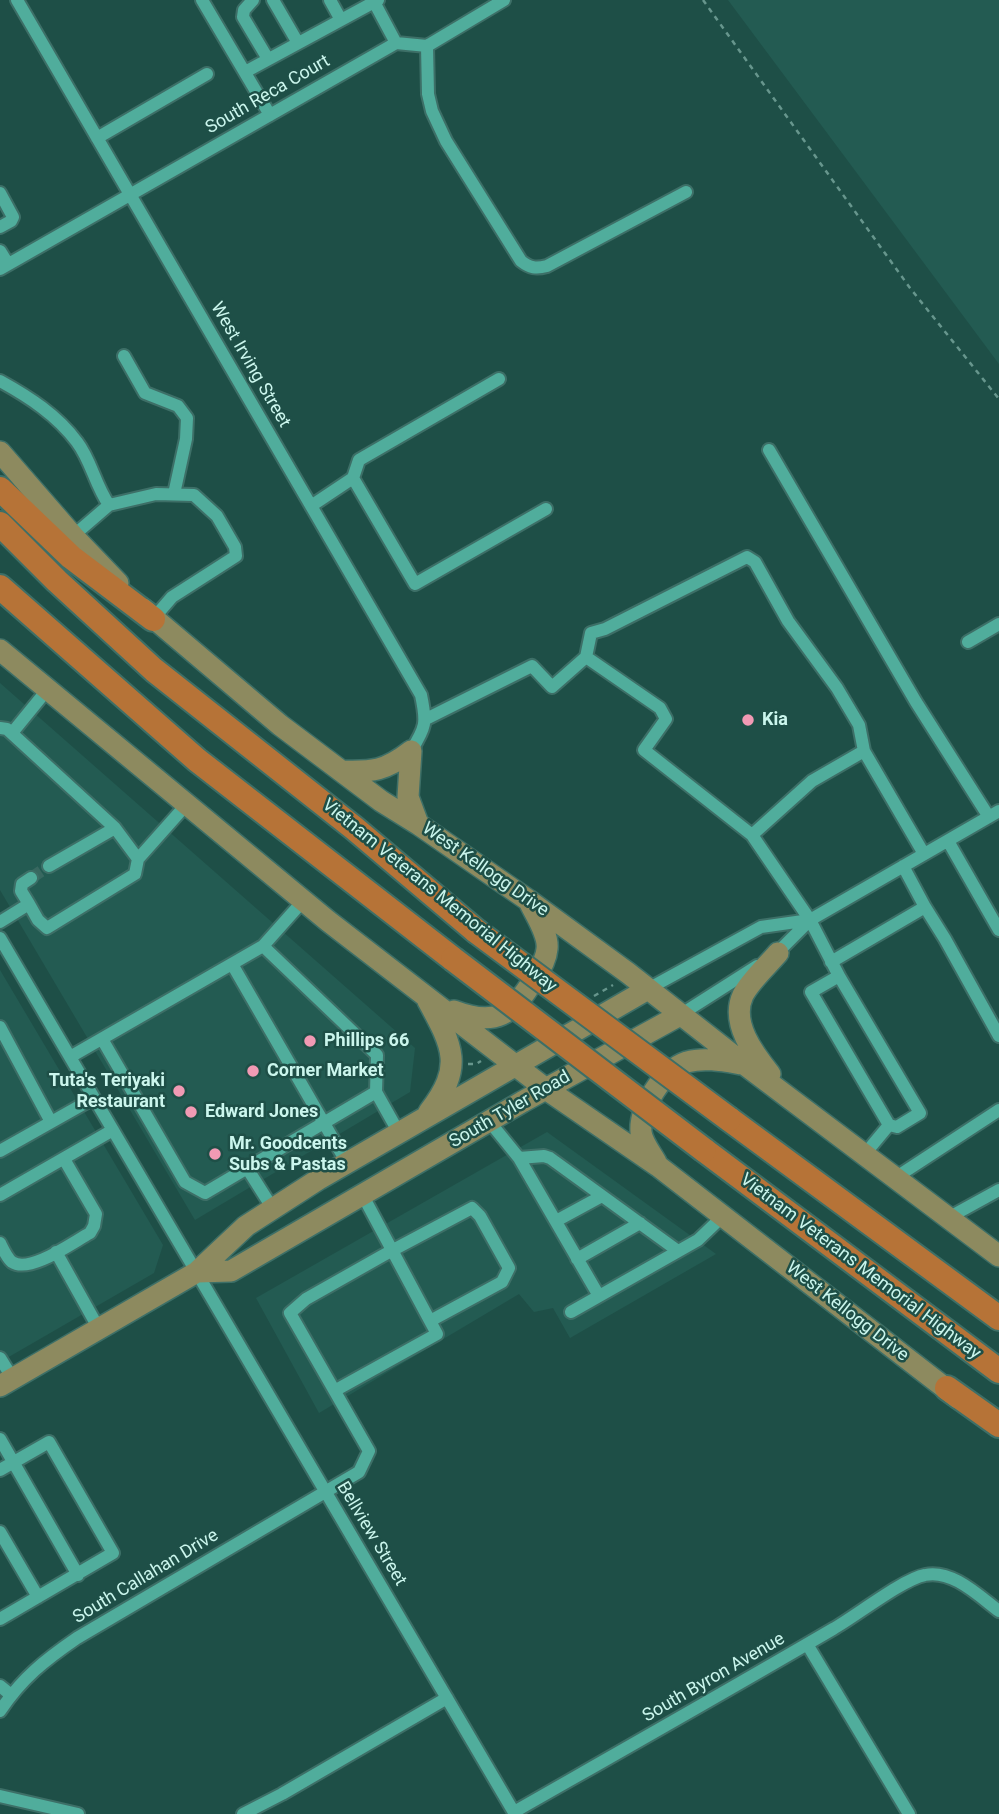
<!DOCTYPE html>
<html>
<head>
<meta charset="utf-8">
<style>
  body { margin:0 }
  canvas { display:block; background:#1e4f47 }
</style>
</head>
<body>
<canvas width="999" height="1814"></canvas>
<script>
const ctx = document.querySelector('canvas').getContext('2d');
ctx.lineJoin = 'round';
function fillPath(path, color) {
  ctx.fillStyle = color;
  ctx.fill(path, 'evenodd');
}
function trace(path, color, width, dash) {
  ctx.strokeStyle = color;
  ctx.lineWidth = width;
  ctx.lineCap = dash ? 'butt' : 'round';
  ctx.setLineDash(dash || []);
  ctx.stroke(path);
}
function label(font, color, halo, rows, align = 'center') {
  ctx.font = font + ' Roboto,sans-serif';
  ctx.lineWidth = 5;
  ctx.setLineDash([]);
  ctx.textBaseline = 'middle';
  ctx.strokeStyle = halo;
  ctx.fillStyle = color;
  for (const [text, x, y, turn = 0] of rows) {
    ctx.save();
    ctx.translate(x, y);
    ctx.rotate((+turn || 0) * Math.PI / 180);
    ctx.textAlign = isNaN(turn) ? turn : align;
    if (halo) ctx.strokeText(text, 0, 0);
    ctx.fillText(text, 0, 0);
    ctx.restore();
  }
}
fillPath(new Path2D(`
  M728 0H999V364L842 153Z
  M0 683 415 1048 410 1092 195 1220 0 890Z
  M0 970 163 1245 154 1273 0 1362Z
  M547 1132 716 1254 570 1338 553 1308 534 1312 519 1294 319 1413 256 1298Z`), '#235b52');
trace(new Path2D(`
  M31 878 49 866`), '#386860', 12, [12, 6]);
const minor = new Path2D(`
  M17 0 421 695C427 723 426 727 411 751
  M202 0 270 115
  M253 0 244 10 243 17 268 59
  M273 0 298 43
  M330 0 341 20
  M373 0 396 43
  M427 46 428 94 432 111 446 141 521 261C530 268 536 269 547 266L686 192
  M427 46 504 0
  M245 72 378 0
  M97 138 207 74
  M0 193 13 217 11 221 0 227
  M0 251 8 264
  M0 269 396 43 427 46
  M124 356 145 393 178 406 187 418 186 439 174 494
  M0 381C29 397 57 415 77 442 91 460 95 485 109 505
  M769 450 916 702 989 817
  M353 478 415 584 546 509
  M311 506 353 478 359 460 499 379
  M73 536 109 505 156 494 194 495 217 516 235 547 236 556 172 597 153 619
  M968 642 999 624
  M586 657 591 633 605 629 747 557 755 562 788 621 837 688 859 725 864 751
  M426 719 532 666 552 687 586 657 660 708 666 719 644 750 752 835 810 920 839 976 811 992 889 1125 864 1155
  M0 728 7 729 115 828 138 859 135 874 47 928 38 920 29 904 0 922
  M12 733 47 690
  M752 835 812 781 864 751 924 854
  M948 841 999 930
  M138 859 186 805
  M49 866 115 828
  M29 904 21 891 22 884 31 878
  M925 907 945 939 999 1036
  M0 938 515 1814
  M263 946 377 1055 376 1092
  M775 955 810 920 999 811
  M831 962 925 907 903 866
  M232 964 347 1163
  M839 976 920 1113 897 1127 889 1125
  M648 989 761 927 810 920
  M680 1015 757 966
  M0 1027 51 1122
  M102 1039 185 1182 205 1193 376 1092 399 1133
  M70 1057 263 946 303 901
  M489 1121 519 1158 544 1156 550 1158 678 1251
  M0 1151 94 1098
  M519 1158 599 1296
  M247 1168 273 1209
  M895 1178 999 1110
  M0 1195 113 1130
  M948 1218 999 1190
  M556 1221 602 1196
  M0 1243C3 1249 7 1258 12 1262 30 1274 73 1242 90 1233L94 1226 96 1214 64 1159
  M56 1252 99 1329
  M577 1259 640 1223
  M571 1312 698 1240 723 1216
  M0 1358 13 1379
  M336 1390 437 1334 430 1321
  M0 1439 78 1575
  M0 1470 49 1442 113 1553 0 1619
  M0 1532 38 1597
  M807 1644 909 1814
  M0 1686 11 1695
  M0 1711C22 1678 45 1660 77 1638L359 1472 369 1451 290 1313 306 1299 382 1256 393 1250 472 1208 480 1216 509 1268 502 1282 430 1321 362 1194
  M0 1796 78 1814
  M514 1812C621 1751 727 1691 833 1629 856 1616 903 1579 925 1575 952 1569 979 1596 999 1611
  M243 1814 282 1794 447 1698`);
const major = new Path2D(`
  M0 452 73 536 118 583
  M143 609 280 725 381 801 418 824 528 900 628 973 744 1064 999 1256
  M0 650 328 921 546 1089 658 1166 958 1398
  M411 751 408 797 418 824
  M342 771C373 772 385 771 411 751
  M428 1001C453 1047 464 1067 429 1112
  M454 1011C496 1027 512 1015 534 979 539 970 546 961 547 949 549 935 536 916 530 903
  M770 1074C754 1054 730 1023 743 995 751 980 767 966 778 953
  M656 1162C651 1153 642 1142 641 1132 639 1108 663 1070 687 1062 704 1057 724 1061 742 1064
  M197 1272 231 1271 522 1102 680 1015
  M0 1386 197 1272 246 1226 319 1179 648 989`);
const highway = new Path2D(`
  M0 489 71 557 153 619
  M0 524 57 581 154 670 354 828 476 931
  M0 587 197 760 453 959
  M729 1119 999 1318
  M704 1150 999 1371
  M947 1388 999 1425`);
trace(minor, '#3d6f67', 16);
trace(major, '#3d6f67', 24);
trace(highway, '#3d6f67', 28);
trace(new Path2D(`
  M703 0 910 288 999 399
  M594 996 613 985
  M468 1064H476L481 1061`), '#67968d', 2.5, [5, 5]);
trace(minor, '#50ad9c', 12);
trace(major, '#8d8a5f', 21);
trace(highway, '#b67337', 24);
const highwayBridge = new Path2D(`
  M476 931 729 1119
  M453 959 704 1150`);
trace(highwayBridge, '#3d6f67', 28, []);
trace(highwayBridge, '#b67337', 24);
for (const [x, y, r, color] of [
  [748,720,7,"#f19ab4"],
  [310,1041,7,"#f19ab4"],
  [253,1071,7,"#f19ab4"],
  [179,1091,7,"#f19ab4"],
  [191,1112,7,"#f19ab4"],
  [215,1154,7,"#f19ab4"]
]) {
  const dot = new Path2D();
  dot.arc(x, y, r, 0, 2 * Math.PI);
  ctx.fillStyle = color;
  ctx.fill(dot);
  trace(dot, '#1e4f47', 2.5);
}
label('18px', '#cbf6ed', '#1e4f47', [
  ["South Reca Court",268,95,-30],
  ["West Irving Street",250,365,60],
  ["West Kellogg Drive",485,870,35],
  ["Vietnam Veterans Memorial Highway",439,896,39],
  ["South Tyler Road",510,1110,-30],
  ["Vietnam Veterans Memorial Highway",860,1267,37],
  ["West Kellogg Drive",847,1312,38],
  ["Bellview Street",371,1534,59],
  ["South Callahan Drive",146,1577,-31],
  ["South Byron Avenue",714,1678,-30]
]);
label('bold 18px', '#cbf6ed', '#1e4f47', [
  ["Kia",762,720],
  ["Phillips 66",324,1041],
  ["Corner Market",267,1071],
  ["Tuta's Teriyaki",165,1081,"right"],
  ["Restaurant",165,1102,"right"],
  ["Edward Jones",205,1112],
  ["Mr. Goodcents",229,1144],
  ["Subs & Pastas",229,1165]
], 'left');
</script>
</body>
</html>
